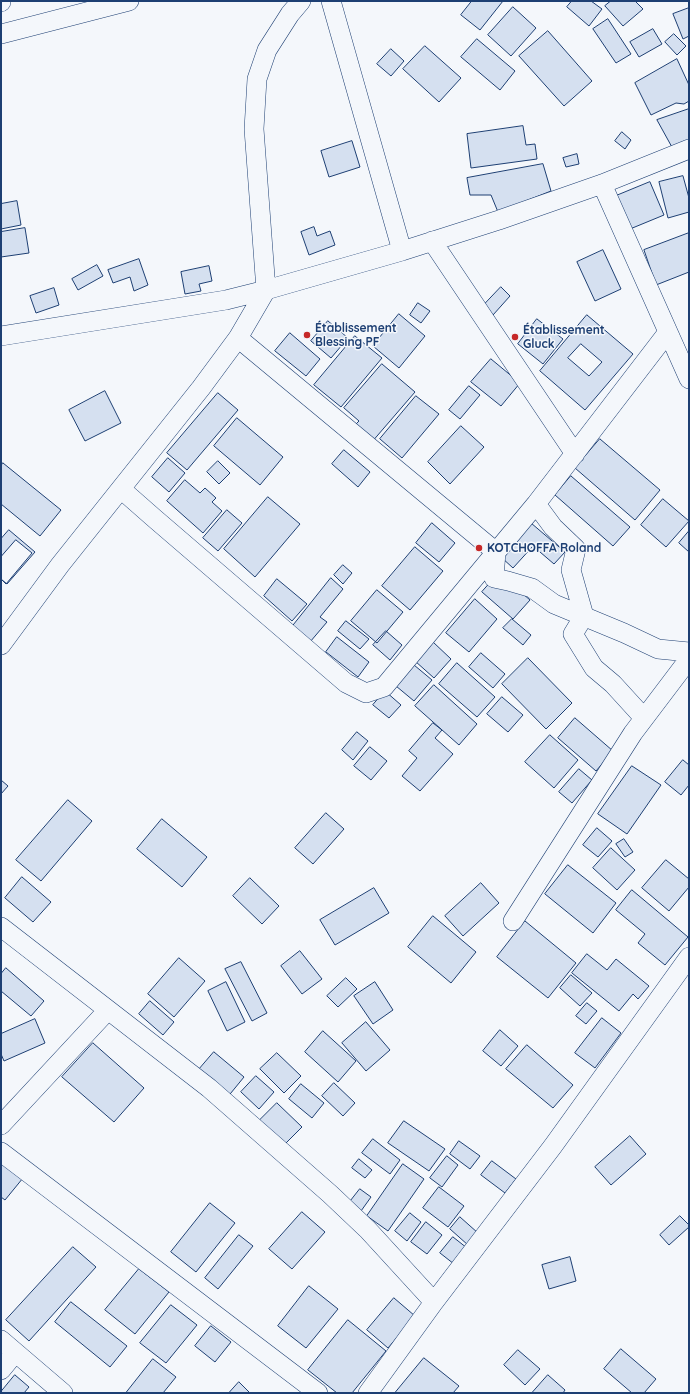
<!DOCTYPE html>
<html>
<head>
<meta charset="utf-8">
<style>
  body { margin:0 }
  #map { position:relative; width:690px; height:1394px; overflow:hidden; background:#f4f7fb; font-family:Quicksand,sans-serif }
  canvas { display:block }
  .frame { position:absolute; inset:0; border:2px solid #1d3f73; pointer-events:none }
</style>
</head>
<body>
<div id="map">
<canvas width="690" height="1394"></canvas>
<div class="frame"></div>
</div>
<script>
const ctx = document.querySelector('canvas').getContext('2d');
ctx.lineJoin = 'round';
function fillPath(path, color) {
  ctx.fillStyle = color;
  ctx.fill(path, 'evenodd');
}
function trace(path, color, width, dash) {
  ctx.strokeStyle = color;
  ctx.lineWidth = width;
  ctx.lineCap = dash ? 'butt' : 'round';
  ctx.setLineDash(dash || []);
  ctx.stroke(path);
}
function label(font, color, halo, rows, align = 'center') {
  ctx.font = font + ' Quicksand,sans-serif';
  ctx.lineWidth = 3;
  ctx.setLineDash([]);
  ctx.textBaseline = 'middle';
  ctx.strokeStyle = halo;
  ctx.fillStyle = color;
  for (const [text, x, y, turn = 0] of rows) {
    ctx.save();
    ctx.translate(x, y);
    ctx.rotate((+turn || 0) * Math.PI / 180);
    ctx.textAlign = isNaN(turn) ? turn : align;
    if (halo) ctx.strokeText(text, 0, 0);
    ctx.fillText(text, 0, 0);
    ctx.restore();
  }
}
const building = new Path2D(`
  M472 1H503L480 30 461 15Z
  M572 1H591L602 9 589 26 567 7Z
  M611 1H635L643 9 623 26 605 6Z
  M513 7 536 28 511 56 488 35Z
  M689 8V36L683 39 673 14Z
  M608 19 631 54 616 63 593 29Z
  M653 29 662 44 639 57 630 42Z
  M548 31 592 81 564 106 519 56Z
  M674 34 686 46 677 55 665 42Z
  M477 39 515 71 500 90 461 57Z
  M425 46 461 78 439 102 403 69Z
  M391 49 404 61 391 76 377 64Z
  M677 59 689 85V101L684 104 676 103 651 115 635 83Z
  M689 109V142L673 149 657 120Z
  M523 126 526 145 535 144 537 159 471 168 467 134Z
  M622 132 631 140 625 149 615 141Z
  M352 141 360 167 329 177 321 151Z
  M577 154 579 164 566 167 563 158Z
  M543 164 551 191 498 212 491 195H470L467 178Z
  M683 176 689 198V212L668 218 659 182Z
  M650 182 664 215 630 229 616 196Z
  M17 201 21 225 1 229V204Z
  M314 227 317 236 330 231 335 245 309 255 301 232Z
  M25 228 29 253 1 257V232Z
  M689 233V272L656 285 644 250Z
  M603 250 621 289 595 301 577 262Z
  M139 259 148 285 134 291 130 277 113 283 108 270Z
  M97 265 103 276 78 290 72 279Z
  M209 266 212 281 199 284 201 291 185 294 181 272Z
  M501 287 510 296 493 315 483 306Z
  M54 288 59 305 36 313 30 296Z
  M418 303 430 311 421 323 410 315Z
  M399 314 425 336 399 368 373 346Z
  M587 315 633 354 585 410 540 371Z
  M537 319 563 339 543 364 518 344Z
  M328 321 348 338 331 358 311 341Z
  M290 333 320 359 306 376 275 351Z
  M355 336 382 358 341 407 314 385Z
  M581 344 602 362 589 376 568 358Z
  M491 359 520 383 501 406 471 382Z
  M382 364 415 392 371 443 353 427 359 421 344 408Z
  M469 386 480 395 460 419 449 410Z
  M105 391 121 423 85 441 69 410Z
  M218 393 238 410 187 470 167 453Z
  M416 396 439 414 402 458 380 439Z
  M237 418 283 457 260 485 214 446Z
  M461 426 484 447 450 484 428 462Z
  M600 439 660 490 635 520 575 468Z
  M344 450 370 472 358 487 332 464Z
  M168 458 185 473 169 492 152 477Z
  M218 461 230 473 219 484 207 472Z
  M3 463 61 510 40 536 1 504V466Z
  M571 476 630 527 613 546 555 495Z
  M185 480 200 493 205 488 216 498 212 502 222 511 203 533 167 501Z
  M268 497 300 524 255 577 224 549Z
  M663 499 689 521 666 547 641 525Z
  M227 510 242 523 218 551 203 538Z
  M432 523 455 543 439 562 416 543Z
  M531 523 565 552 554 564 533 546 513 568 501 557Z
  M9 530 35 552 7 584 1 579V539Z
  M689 531V552L679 543Z
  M16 540 32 553 6 584 1 579V557Z
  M415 547 443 571 410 610 382 586Z
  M343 565 352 573 343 584 334 575Z
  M499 573 530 600 513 619 482 592Z
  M331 578 343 589 320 617 327 622 310 642 292 627Z
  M277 579 307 604 292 621 264 596Z
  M377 590 403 612 377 643 351 621Z
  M475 599 497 619 469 652 446 633Z
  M512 619 531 635 523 645 503 628Z
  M346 621 369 639 360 649 338 631Z
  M386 631 402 645 390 660 373 645Z
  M337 637 369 662 358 677 326 652Z
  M433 642 451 659 434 678 415 661Z
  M481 653 505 674 493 688 469 667Z
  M528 658 572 703 546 729 502 684Z
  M408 660 432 680 414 701 390 681Z
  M457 663 495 697 477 717 439 684Z
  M434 685 477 724 459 745 415 706Z
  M385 691 401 705 389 718 373 705Z
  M502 697 523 715 508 732 487 714Z
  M575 718 613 751 596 771 558 738Z
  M433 723 442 730 435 738 453 754 420 791 402 776 417 758 409 751Z
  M357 732 368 741 353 760 342 750Z
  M550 735 578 760 554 788 525 762Z
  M370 747 387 761 371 780 354 766Z
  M683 760 689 765V785L681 795 665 782Z
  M632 766 661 785 627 834 598 814Z
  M579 769 592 780 572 803 559 792Z
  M1 780 8 786 1 794Z
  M68 800 92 821 41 881 16 860Z
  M326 813 344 829 313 864 295 848Z
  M162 819 207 857 182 887 137 849Z
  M597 828 612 841 598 857 583 845Z
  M624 839 633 852 625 857 616 844Z
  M611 848 635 870 617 890 593 868Z
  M666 860 689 879V887L669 911 642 888Z
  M568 865 616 903 593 933 545 894Z
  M22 877 51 902 33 922 5 898Z
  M250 878 279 906 262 924 233 896Z
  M481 883 499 903 463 936 445 916Z
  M374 888 389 913 335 945 320 920Z
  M632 890 688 937 665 965 638 943 645 934 616 910Z
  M433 916 476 952 451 983 408 947Z
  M525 921 576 963 548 998 497 957Z
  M300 951 322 979 302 994 281 966Z
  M587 954 607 970 616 959 649 986 638 999 633 994 619 1011 572 973Z
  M179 958 205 981 174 1017 148 994Z
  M241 962 267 1013 252 1021 225 969Z
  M6 968 44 1001 31 1016 1 991V974Z
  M571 975 592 993 580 1006 560 988Z
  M346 978 357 989 338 1007 327 996Z
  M226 982 245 1022 227 1031 208 991Z
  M375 982 393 1010 373 1024 354 996Z
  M150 1001 174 1022 163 1035 139 1014Z
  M587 1003 597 1011 586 1024 576 1016Z
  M602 1018 621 1033 595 1068 575 1053Z
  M35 1019 45 1043 4 1061 1 1054V1034Z
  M366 1022 390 1050 366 1071 342 1043Z
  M500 1030 518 1046 501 1066 483 1051Z
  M323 1031 356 1061 338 1082 305 1052Z
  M93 1043 144 1088 114 1122 62 1077Z
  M527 1045 573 1085 553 1108 506 1069Z
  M214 1052 244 1077 226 1099 196 1073Z
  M277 1053 301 1076 284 1093 260 1069Z
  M256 1076 274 1092 259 1109 241 1092Z
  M334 1083 355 1103 343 1116 322 1096Z
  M301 1084 324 1103 312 1118 289 1099Z
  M277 1103 302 1127 284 1145 259 1121Z
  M404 1121 445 1149 429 1171 388 1143Z
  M630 1136 646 1154 611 1185 595 1167Z
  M373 1139 400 1160 390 1174 362 1153Z
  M459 1141 480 1156 470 1169 450 1154Z
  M447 1156 458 1165 442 1187 430 1178Z
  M359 1159 372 1170 365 1178 352 1168Z
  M1 1160 23 1178 5 1200 1 1197Z
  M492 1161 516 1179 505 1193 481 1175Z
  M403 1164 424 1179 388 1231 367 1216Z
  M439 1187 464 1206 448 1227 423 1208Z
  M360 1189 371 1197 361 1211 349 1203Z
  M210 1203 235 1223 196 1272 171 1252Z
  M302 1212 325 1232 292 1269 269 1249Z
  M410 1213 421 1222 407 1241 395 1231Z
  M680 1216 689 1225V1227L669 1245 660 1235Z
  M460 1217 478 1233 468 1245 450 1229Z
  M426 1222 442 1235 427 1254 411 1242Z
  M239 1235 253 1246 218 1289 205 1278Z
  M453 1237 467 1248 454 1264 440 1253Z
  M73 1247 96 1267 29 1341 6 1320Z
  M570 1257 576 1281 549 1289 542 1265Z
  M139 1269 169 1292 135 1334 105 1310Z
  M309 1286 338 1309 306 1348 278 1326Z
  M394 1298 415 1316 388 1348 367 1330Z
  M71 1302 127 1346 110 1367 55 1322Z
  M171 1305 197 1325 166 1363 140 1343Z
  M348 1320 386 1351 352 1393H337L308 1370Z
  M211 1326 231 1342 215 1362 195 1346Z
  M621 1349 656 1379 644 1393H632L604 1369Z
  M518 1350 540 1369 525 1385 504 1365Z
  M424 1358 459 1386 453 1393H395Z
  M153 1359 176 1377 163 1393H126Z
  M15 1375 29 1387 24 1393H3L1 1392Z
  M548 1375 565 1390 563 1393H532Z
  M239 1382 250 1393H229Z`);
fillPath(building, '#d5e0f0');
trace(building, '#1d3f73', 1);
const minor = new Path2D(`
  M331 1 402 251
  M1 2V1
  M1 34 129 1
  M602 184 689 379
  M432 241 575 454
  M1 336 226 300 266 290 402 251 499 220 602 184 689 149
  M238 338 496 552
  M121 489 154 518 346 683 366 693 384 687 536 504 668 332
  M536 504 553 527 576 549 571 570 584 616 573 634 594 668 613 684 644 718
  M496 552 494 578 508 581 532 588 554 604 624 633 658 649 689 652
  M1 645 60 565 201 388 238 338 266 290 254 129 257 79 267 50 290 14 301 1
  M513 921 633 733 689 659
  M1 927 209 1088 330 1194 368 1230 434 1302
  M1 1125 108 1010
  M1 1152 318 1393
  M1 1340 63 1393
  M1 1370 15 1353
  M368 1393 434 1302 553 1146 689 957`);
trace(minor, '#1d3f73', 20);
trace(minor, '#f4f7fb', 19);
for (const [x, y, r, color] of [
  [307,335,4,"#c62828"],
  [515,337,4,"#c62828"],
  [479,548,4,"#c62828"]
]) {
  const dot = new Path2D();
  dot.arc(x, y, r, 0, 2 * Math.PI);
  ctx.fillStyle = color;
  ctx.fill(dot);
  trace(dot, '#f4f7fb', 1.5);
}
label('bold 12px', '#1d3f73', '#f4f7fb', [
  ["Établissement",315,328],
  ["Blessing PF",315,342],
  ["Établissement",523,330],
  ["Gluck",523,344],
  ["KOTCHOFFA Roland",487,548]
], 'left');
</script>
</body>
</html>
